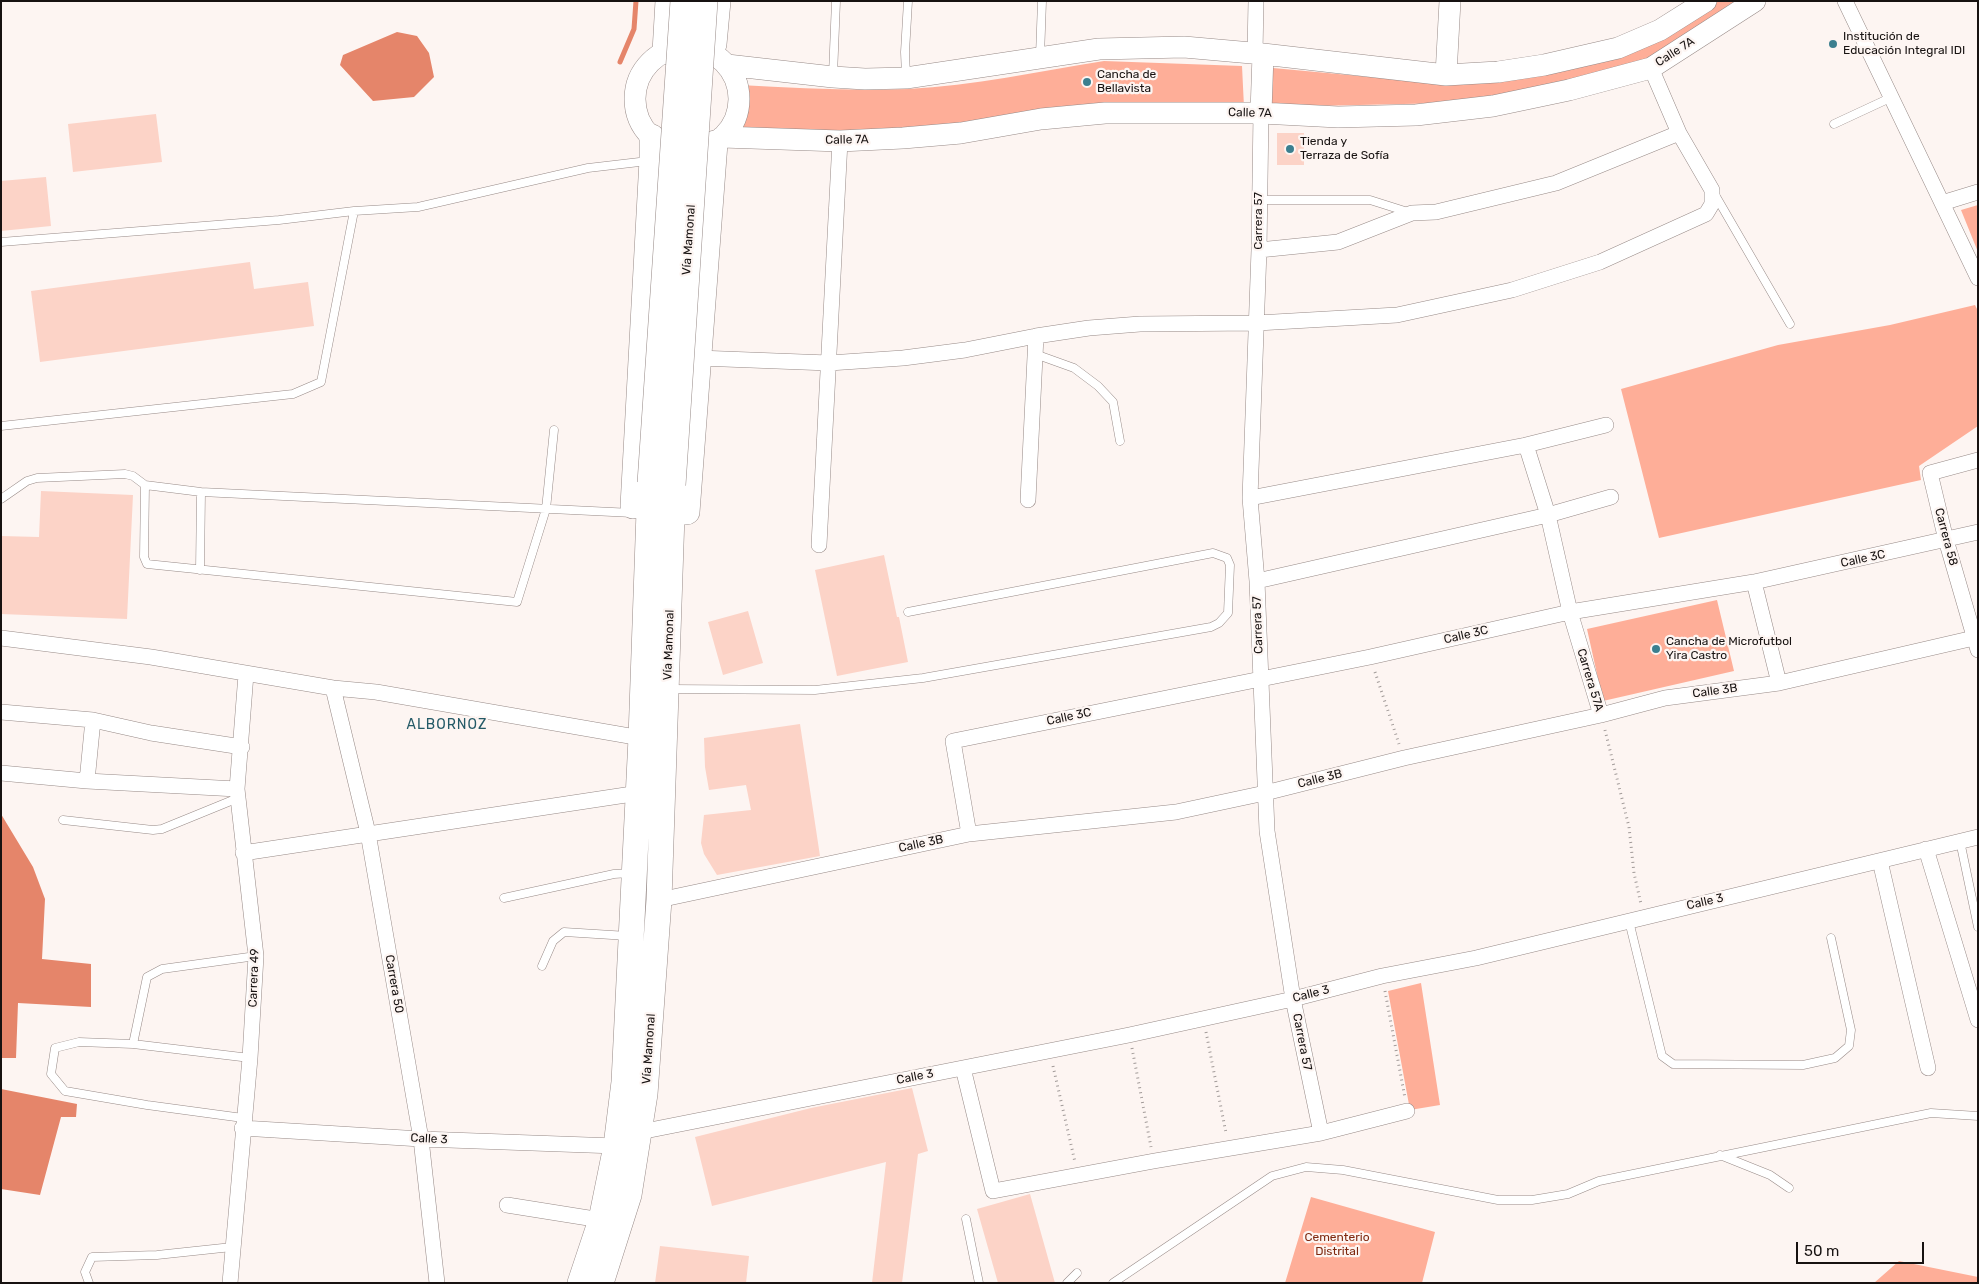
<!DOCTYPE html>
<html>
<head>
<meta charset="utf-8">
<style>
  body { margin:0 }
  #map { position:relative; width:1979px; height:1284px; overflow:hidden; background:#fdf5f2; font-family:Rubik,sans-serif }
  canvas { display:block }
  .frame { position:absolute; inset:0; border:2px solid #171211; pointer-events:none }
  .scale { position:absolute; left:1796px; top:1242px; width:128px; height:22px; box-sizing:border-box; border:2px solid #171211; border-top:0; padding-left:6px; font-size:15px; line-height:18px; white-space:nowrap; color:#171211; -webkit-text-stroke:4px #fdf5f2; paint-order:stroke }
</style>
</head>
<body>
<div id="map">
<canvas width="1979" height="1284"></canvas>
<div class="frame"></div>
<div class="scale">50 m</div>
</div>
<script>
const ctx = document.querySelector('canvas').getContext('2d');
ctx.lineJoin = 'round';
function fillPath(path, color) {
  ctx.fillStyle = color;
  ctx.fill(path, 'evenodd');
}
function trace(path, color, width, dash) {
  ctx.strokeStyle = color;
  ctx.lineWidth = width;
  ctx.lineCap = dash ? 'butt' : 'round';
  ctx.setLineDash(dash || []);
  ctx.stroke(path);
}
function label(font, color, halo, rows, align = 'center') {
  ctx.font = font + ' Rubik,sans-serif';
  ctx.lineWidth = 4.5;
  ctx.setLineDash([]);
  ctx.textBaseline = 'middle';
  ctx.strokeStyle = halo;
  ctx.fillStyle = color;
  for (const [text, x, y, turn = 0] of rows) {
    ctx.save();
    ctx.translate(x, y);
    ctx.rotate((+turn || 0) * Math.PI / 180);
    ctx.textAlign = isNaN(turn) ? turn : align;
    if (halo) ctx.strokeText(text, 0, 0);
    ctx.fillText(text, 0, 0);
    ctx.restore();
  }
}
fillPath(new Path2D(`
  M1718 1H1736L1645 60 1548 87 1448 103 1269 107 1273 68 1446 84 1668 32Z
  M1104 61 1242 66 1244 107 839 135 735 132C743 115 748 104 740 85 796 88 852 91 908 89 973 86 1039 71 1104 61Z
  M1978 205V252L1961 210Z
  M1975 305 1978 311V426L1919 466 1921 480 1659 538 1621 389 1778 345 1890 325Z
  M1717 600 1734 671 1603 701 1587 629Z
  M1421 983 1440 1105 1410 1110 1388 991Z
  M1311 1197 1435 1232 1422 1283H1285Z
  M1899 1261 1978 1277V1283H1874Z`), '#feae98');
fillPath(new Path2D(`
  M397 32 417 36 429 53 434 77 414 97 373 101 340 65 343 55Z
  M1 814 33 867 45 899 42 959 91 964V1007L18 1003 16 1058H1Z
  M1 1089 77 1104 76 1117H61L40 1195 1 1189Z`), '#e5856a');
trace(new Path2D(`
  M620 62 634 29 636 1`), '#e5856a', 5);
fillPath(new Path2D(`
  M156 114 162 162 73 172 68 124Z
  M1277 133H1304V165H1277Z
  M46 177 51 226 1 231V181Z
  M250 262 254 289 308 282 314 326 40 362 31 291Z
  M41 491 133 495 127 619 1 614V536L39 537Z
  M884 555 897 617H899L908 662 837 676 815 570Z
  M748 611 763 663 723 675 708 622Z
  M800 724 820 856 717 875 704 854 701 843 704 815 751 810 746 785 709 790 705 767 704 738Z
  M912 1088 928 1151 918 1154 902 1283H872L886 1162 712 1206 695 1137 811 1108Z
  M1030 1194 1055 1283H998L977 1209Z
  M660 1246 749 1256 746 1283H655Z`), '#fcd3c7');
const lane = new Path2D(`
  M1040 56 1042 1
  M833 75 836 1
  M906 76 905 52 908 1
  M1834 124 1890 98
  M1714 193 1790 324
  M1259 200H1370L1408 212
  M1 242 279 220 354 211 418 207 588 168 648 161
  M1035 354 1074 368 1098 386 1113 402 1120 441
  M1 426 293 394 321 382 354 211
  M145 485 144 557 147 564 517 602 546 509 554 430
  M1 499 27 481 37 478 125 474 133 476 145 485 201 492 633 513
  M200 570 201 492
  M669 689 815 690 923 678 1211 627 1219 623 1228 613 1230 565 1227 558 1213 553 908 612
  M63 820 153 830 162 829 238 798
  M1960 841 1978 927
  M504 898 614 874 630 873
  M1629 921 1662 1056 1673 1064 1803 1065 1835 1058 1849 1046 1851 1030 1831 938
  M542 966 553 941 564 932 628 936
  M133 1044 147 977 162 969 256 956
  M243 1118 147 1105 65 1091 51 1074 55 1048 79 1042 133 1044 250 1058
  M1720 1155 1770 1175 1789 1188
  M966 1219 979 1283
  M89 1283 85 1272 92 1257 157 1255 232 1247
  M1067 1283 1077 1273
  M1113 1283 1272 1176 1306 1167 1343 1170 1498 1200H1532L1568 1194 1599 1181 1931 1113 1978 1116`);
const street = new Path2D(`
  M1845 1 1978 278
  M1255 53 1256 1
  M1261 113 1259 250 1250 498 1257 581 1267 831 1293 999 1321 1133
  M1942 203 1978 192
  M1259 250 1338 242 1412 213 1436 212 1556 183 1679 133
  M698 358 829 363 903 358 965 350 1036 336 1089 328 1140 324 1257 323 1397 315 1512 290 1600 262 1706 214 1712 204V190L1679 133 1651 68
  M1526 445 1548 515 1570 612 1601 715
  M1978 460 1930 473 1946 540 1978 650
  M1250 498 1526 445 1606 425
  M1028 500 1036 336
  M819 545 840 141
  M1257 581 1548 515 1611 497
  M1754 582 1779 683
  M1 638 151 657 333 688 376 692 641 738
  M333 688 368 833 421 1139 437 1283
  M1 712 93 720 151 733 242 747
  M1 773 87 781 237 789
  M87 781 93 720
  M969 834 953 741 1370 657 1570 612 1754 582 1978 532
  M1926 849 1978 1020
  M243 853 639 793
  M1880 861 1928 1068
  M659 900 969 834 1176 812 1265 793 1404 758 1601 715 1665 698 1779 683 1978 637
  M963 1068 993 1191 1154 1161 1321 1133 1407 1111
  M242 1128 421 1139 616 1146
  M640 1132 1129 1035 1293 999 1382 976 1476 958 1978 837
  M507 1205 601 1220
  M230 1283 250 1058 256 956 237 789 246 674`);
const secondary = new Path2D(`
  M635 99a52 52 0 1 1 104 0a52 52 0 1 1-104 0Z
  M727 65 833 77 865 79 906 78 1099 49 1184 47 1263 54 1446 75 1498 72 1544 65 1618 48 1660 30 1706 1
  M1446 75 1450 1
  M1261 113 1263 54
  M722 137 840 141 903 138 961 133 1041 119 1105 113H1261L1338 117 1416 115 1493 106 1569 90 1651 68 1755 1`);
const primary = new Path2D(`
  M714 44 718 1
  M665 52 668 1
  M633 506 652 160V137
  M687 512 715 143
  M580 1283 601 1220 616 1146 624 1082 641 738 650 483
  M601 1283 629 1195 645 1094 659 900 673 485`);
trace(lane, '#978a87', 9);
trace(street, '#978a87', 16);
trace(secondary, '#978a87', 22);
trace(primary, '#978a87', 26);
trace(new Path2D(`
  M1375 672 1399 744
  M1605 730 1629 827 1634 873 1641 904
  M1385 991 1405 1098
  M1206 1032 1226 1133
  M1132 1048 1151 1147
  M1053 1066 1075 1162`), '#a29b99', 3, [1, 4]);
trace(lane, '#fff', 8);
trace(street, '#fff', 15);
trace(secondary, '#fff', 21);
trace(primary, '#fff', 25);
const primaryBridge = new Path2D(`
  M650 483 683 1
  M673 485 705 1`);
trace(primaryBridge, '#978a87', 26, []);
trace(primaryBridge, '#fff', 25);
for (const [x, y, r, color] of [
  [1833,44,5,"#3c7f8f"],
  [1087,82,5,"#3c7f8f"],
  [1290,149,5,"#3c7f8f"],
  [1656,649,5,"#3c7f8f"]
]) {
  const dot = new Path2D();
  dot.arc(x, y, r, 0, 2 * Math.PI);
  ctx.fillStyle = color;
  ctx.fill(dot);
  trace(dot, '#fdf5f2', 2);
}
label('12px', '#171211', '#fdf5f2', [
  ["Institución de",1843,37],
  ["Educación Integral IDI",1843,51],
  ["Cancha de",1097,75],
  ["Bellavista",1097,89],
  ["Tienda y",1300,142],
  ["Terraza de Sofía",1300,156],
  ["Cancha de Microfutbol",1666,642],
  ["Yira Castro",1666,656]
], 'left');
label('12px', '#171211', '#fdf5f2', [
  ["Calle 7A",1675,52,-33],
  ["Calle 7A",1250,113,1],
  ["Calle 7A",847,140,-1],
  ["Carrera 57",1259,221,-90],
  ["Vía Mamonal",689,240,-86],
  ["Carrera 58",1946,537,75],
  ["Calle 3C",1863,559,-12],
  ["Carrera 57",1258,625,-92],
  ["Calle 3C",1466,635,-13],
  ["Vía Mamonal",669,645,-88],
  ["Carrera 57A",1590,680,73],
  ["Calle 3B",1715,691,-8],
  ["Calle 3C",1069,717,-12],
  ["Calle 3B",1320,779,-14],
  ["Calle 3B",921,844,-12],
  ["Calle 3",1705,902,-13],
  ["Carrera 49",254,978,-88],
  ["Carrera 50",394,984,80],
  ["Calle 3",1311,994,-14],
  ["Carrera 57",1302,1042,79],
  ["Vía Mamonal",649,1049,-86],
  ["Calle 3",915,1077,-11],
  ["Calle 3",429,1139,3]
]);
label('12px', '#7e280f', '#fdf5f2', [
  ["Cementerio",1337,1238],
  ["Distrital",1337,1252]
]);
ctx.letterSpacing = '1px';
label('14px', '#245a67', '#fdf5f2', [
  ["ALBORNOZ",447,725]
]);
ctx.letterSpacing = '0px';
</script>
</body>
</html>
